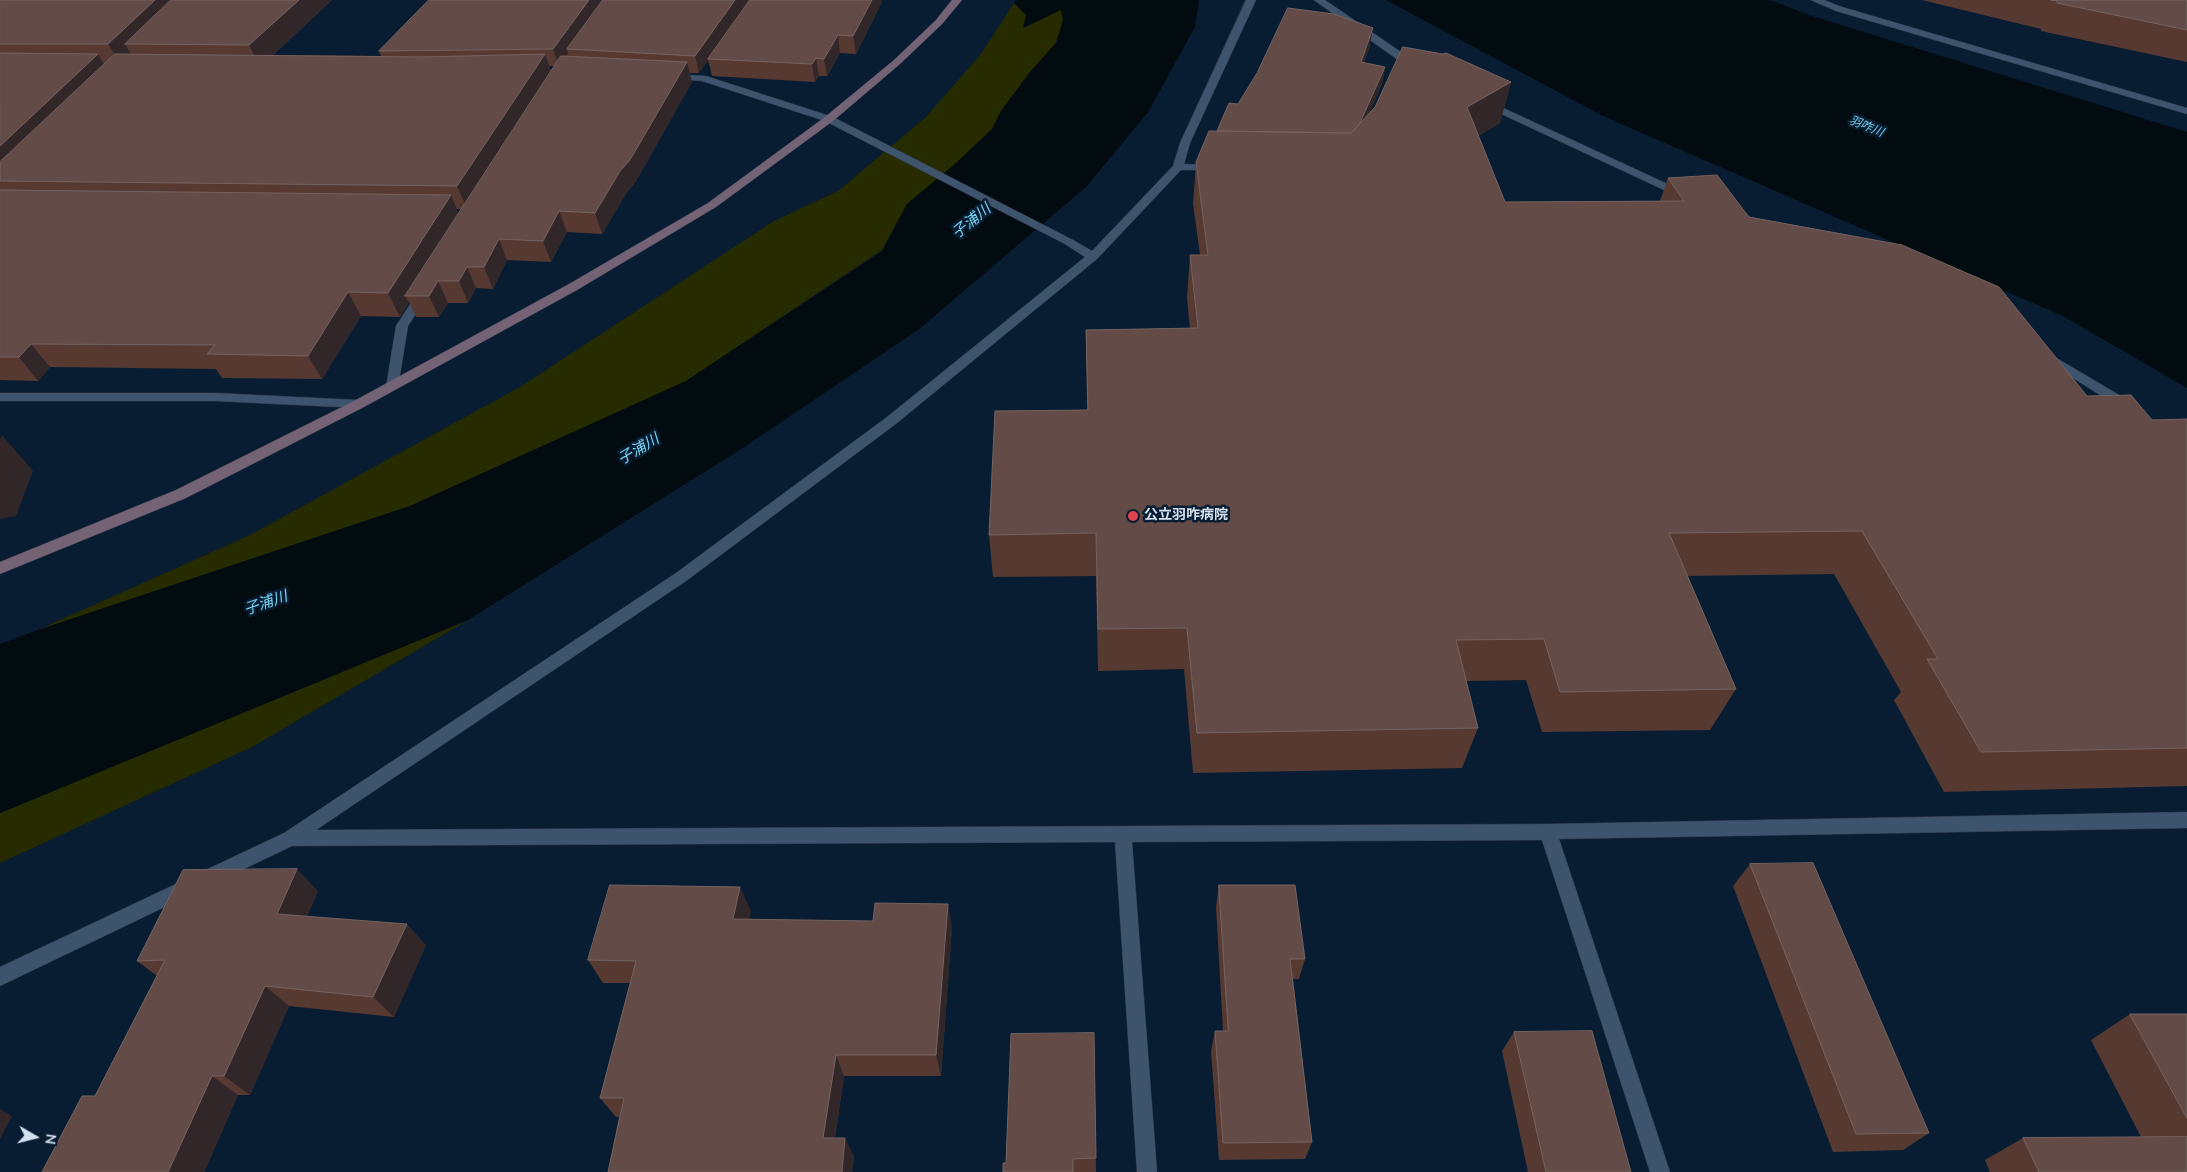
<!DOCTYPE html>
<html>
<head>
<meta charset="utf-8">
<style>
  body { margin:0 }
  #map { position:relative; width:2187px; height:1172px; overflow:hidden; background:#081d31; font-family:"Nunito Sans",sans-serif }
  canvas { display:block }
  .north { position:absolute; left:10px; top:1112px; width:50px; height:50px; -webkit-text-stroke:4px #081d31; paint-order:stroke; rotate:98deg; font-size:14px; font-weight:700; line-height:20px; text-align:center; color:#d4e1ef }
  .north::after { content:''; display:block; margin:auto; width:18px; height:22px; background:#d4e1ef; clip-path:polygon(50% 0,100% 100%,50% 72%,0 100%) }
</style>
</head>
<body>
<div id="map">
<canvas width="2187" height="1172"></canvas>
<div class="north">N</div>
</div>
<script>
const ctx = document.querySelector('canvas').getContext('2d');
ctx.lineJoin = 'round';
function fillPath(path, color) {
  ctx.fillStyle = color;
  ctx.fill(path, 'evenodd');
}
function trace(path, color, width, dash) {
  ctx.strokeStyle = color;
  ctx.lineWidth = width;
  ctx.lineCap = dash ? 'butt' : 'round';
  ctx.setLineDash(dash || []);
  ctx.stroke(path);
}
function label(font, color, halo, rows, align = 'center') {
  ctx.font = font + ' "Nunito Sans","Noto Sans JP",sans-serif';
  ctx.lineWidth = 5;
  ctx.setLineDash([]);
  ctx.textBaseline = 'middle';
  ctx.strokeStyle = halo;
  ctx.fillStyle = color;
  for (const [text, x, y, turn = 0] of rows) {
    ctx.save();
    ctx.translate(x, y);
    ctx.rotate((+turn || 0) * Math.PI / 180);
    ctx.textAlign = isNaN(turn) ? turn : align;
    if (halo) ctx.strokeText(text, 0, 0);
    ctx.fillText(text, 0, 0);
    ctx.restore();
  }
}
fillPath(new Path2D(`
  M1014 3 1026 15 1024 28 1061 9 1063 20 1056 43 1030 72 1001 111 992 129 955 164 907 204 882 250 686 381 410 506 38 630 250 535 520 387 774 221 838 191 925 118 981 54Z
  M468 620 254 746 0 863V813Z`), '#272b00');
fillPath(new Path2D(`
  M1016 0H1199L1195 27 1148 112 1087 186 918 330 738 451 468 620 0 813V644L38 630 410 506 686 381 882 251 907 204 955 164 992 129 1001 111 1030 72 1056 43 1063 20 1061 10 1023 28 1026 15 1014 3Z
  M1386 0H1770L1812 16 2187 132V388L2063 316 1603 116Z`), '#020b0f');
const street = new Path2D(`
  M1246 0H1256L1190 143 1184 164 1217 165 1222 168 1221 170H1181L1097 259 897 423 686 581 316 830 1548 824 2187 812V828L1559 839 1670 1172H1650L1542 840 1132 842 1157 1172H1137L1115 842 292 846 0 986V967L284 833 676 573 887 417 1085 257 1065 244 825 121 702 81 667 78V74L706 76 833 117 1073 240 1092 251 1173 166 1180 143Z
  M1314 0H1325L1420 65 1415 68 1398 60Z
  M1811 0H1824L1842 7 2187 108V114L1836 11Z
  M1486 100 1687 193 1689 195 1683 198 1679 197 1482 105V101Z
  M423 289 429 293 408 326 398 387 392 391 387 390 386 387 396 326 419 290Z
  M2048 353 2131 402 2133 405 2131 408H2121L2044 360 2042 357 2044 354Z
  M0 393H215L359 400 366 404 359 408 215 401H0Z`);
const secondary = new Path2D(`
  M952 0H962L942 24 900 64 833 121 716 207 577 290 364 407 186 498 0 574V562L176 490 354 401 569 284 708 203 825 117 894 60 936 20Z`);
trace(street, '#2f3647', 1);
trace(secondary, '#2f3647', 1);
fillPath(street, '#3e546c');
fillPath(secondary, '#736375');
fillPath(new Path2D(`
  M0 0H332L273 55 381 56 379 51 429 0H882V2L856 54 840 53 827 76H819L815 82 712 76 708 60 699 73H689L692 82 636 181 627 192 602 234 567 232 551 262 507 260 493 289 476 288 468 303H448L439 317H416L409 302 400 317 361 316 322 379 222 378 216 369 50 367 38 381 0 380ZM549 66H554L551 71ZM456 209H461L458 214Z
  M1922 0H2187V62L2041 31V29Z
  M1370 45 1364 63 1385 67 1382 84 1369 113 1511 82 1500 123 1478 136 1505 202 1660 201 1668 178 1749 217 2087 396 2152 420 2187 419V786L1944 792 1894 700 1901 692 1834 574 1687 576 1736 689 1710 730 1542 732 1526 680 1466 681 1478 728 1462 768 1193 773 1184 669 1098 671 1096 576 993 577 989 535 1087 410 1086 330 1190 329 1187 298 1190 255H1200L1193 204 1196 162 1238 104Z
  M1750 864 1929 1133 1903 1150 1833 1152 1733 886Z
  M1219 885 1305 959 1299 979H1293L1312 1142 1305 1159 1219 1160 1211 1051 1215 1031H1223L1216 907Z
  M318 891 307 916 426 945 394 1017 289 1006 250 1095H238L204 1172H42L95 1096 157 976 137 961Z
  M751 911 749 919 952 927 941 1076H844L835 1138H845L854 1157 852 1172H608L619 1117H616L600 1098 630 983H603L588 960Z
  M2130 1014H2187V1172H1990L1985 1160 2023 1138 2141 1137 2091 1040Z
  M1514 1032 1631 1172H1528L1502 1051Z
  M1094 1033 1096 1172H1003L1006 1163Z`), '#563a32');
fillPath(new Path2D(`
  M155 0H189L125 44 132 56 121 66 108 44Z
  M299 0H332L260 67 249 45Z
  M589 0H606L567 49 568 53 559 66 553 49Z
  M735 0H751L708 59V60L699 73 695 56Z
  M872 0H882V2L856 54 853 36Z
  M1373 28 1370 45 1358 80 1361 62Z
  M838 35 840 53 827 76 824 59Z
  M98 54 111 76 0 181V146Z
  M545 54 553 76 467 209 457 186Z
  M816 58 819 76 815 82 812 64Z
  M687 62 692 82 636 181 627 192 602 234 595 213Z
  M1385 67 1382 84 1354 145 1339 148Z
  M1511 82 1500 123 1457 148 1467 107Z
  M451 195 461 219 405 296 409 302 400 317 388 293Z
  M559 211 567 232 551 262 543 241Z
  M499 239 507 260 493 289 484 267Z
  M467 267 476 288 468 303 459 281Z
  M438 281 448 303 439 317 429 296Z
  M348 292 361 316 322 379 308 356Z
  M31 344 50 367 38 381 19 357Z
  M2 435 33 471 16 516 0 519V439Z
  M297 869 318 891 299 935 277 914Z
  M740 887 751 911 744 942 733 919Z
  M948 904 952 927 941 1076 936 1055Z
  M407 924 426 945 394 1017 373 997Z
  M265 986 289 1006 250 1095 224 1076Z
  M836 1055 844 1076 832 1157 823 1138Z
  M212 1076 238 1095 204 1172H168Z
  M0 1109 12 1116 0 1139Z
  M845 1138 854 1157 852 1172H842Z`), '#312729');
const building = new Path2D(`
  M0 0H155L108 44H0Z
  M171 0H299L249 45 125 44Z
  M429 0H589L553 49 379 51Z
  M603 0H735L695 56 567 49Z
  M750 0H872L853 36 838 35 824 59 816 58 812 64 708 59Z
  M2051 0H2187V30L2057 3V1Z
  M1288 8 1334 14 1373 28 1361 62 1385 67 1359 125 1351 133 1217 131 1229 103 1238 104 1257 73Z
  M1403 47 1443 54 1446 53 1511 82 1467 107 1505 202 1684 201 1668 178 1717 175 1749 217 1902 245 1999 287 2087 396 2131 395 2152 420 2187 419V748L1981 752 1927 659H1938L1862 531 1669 533 1736 689 1560 692 1544 639 1456 640 1478 728 1197 733 1187 628 1098 629 1096 533 989 535 995 411 1088 410 1086 330 1198 328 1190 255H1208L1196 162 1209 131 1351 133 1375 107Z
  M0 53 98 54 0 146Z
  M115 54 423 57 545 54 457 186 0 181V162Z
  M561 56 687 62 630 160 620 171 595 213 559 211 543 241 499 239 484 267H467L459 281H438L429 296H405Z
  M0 190 451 195 388 293 348 292 308 356 207 354 215 345 31 344 19 357H0Z
  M1813 863 1929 1133 1856 1134 1750 864Z
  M297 869 277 914 407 924 373 997 265 986 224 1076H212L168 1172H42L82 1096H95L165 960 137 961 183 870Z
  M610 885 740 887 733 919 873 921 875 903 948 904 936 1055H836L823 1138H845L842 1172H608L624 1098H600L636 961 588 960Z
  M1219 885H1295L1305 959H1290L1312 1142 1223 1143 1215 1031H1228Z
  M2130 1014H2187V1118Z
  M1592 1031 1631 1172H1546L1514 1032Z
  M1094 1033 1096 1158 1073 1159V1172H1003V1163H1006L1011 1034Z
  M2187 1137V1172H2039L2023 1138Z`);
fillPath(building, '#634c47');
trace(building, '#756361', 1);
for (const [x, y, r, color] of [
  [1133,516,6,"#e0444e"]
]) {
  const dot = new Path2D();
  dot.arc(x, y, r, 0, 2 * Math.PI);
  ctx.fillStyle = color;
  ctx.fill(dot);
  trace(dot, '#081d31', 2);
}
label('italic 12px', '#79d6f5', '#081d31', [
  ["羽咋川",1866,127,22]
]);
label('bold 14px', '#d4e1ef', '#081d31', [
  ["公立羽咋病院",1144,516]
], 'left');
label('italic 15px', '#79d6f5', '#081d31', [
  ["子浦川",972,222,-39],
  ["子浦川",639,450,-31],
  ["子浦川",266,604,-19]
]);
</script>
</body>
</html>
